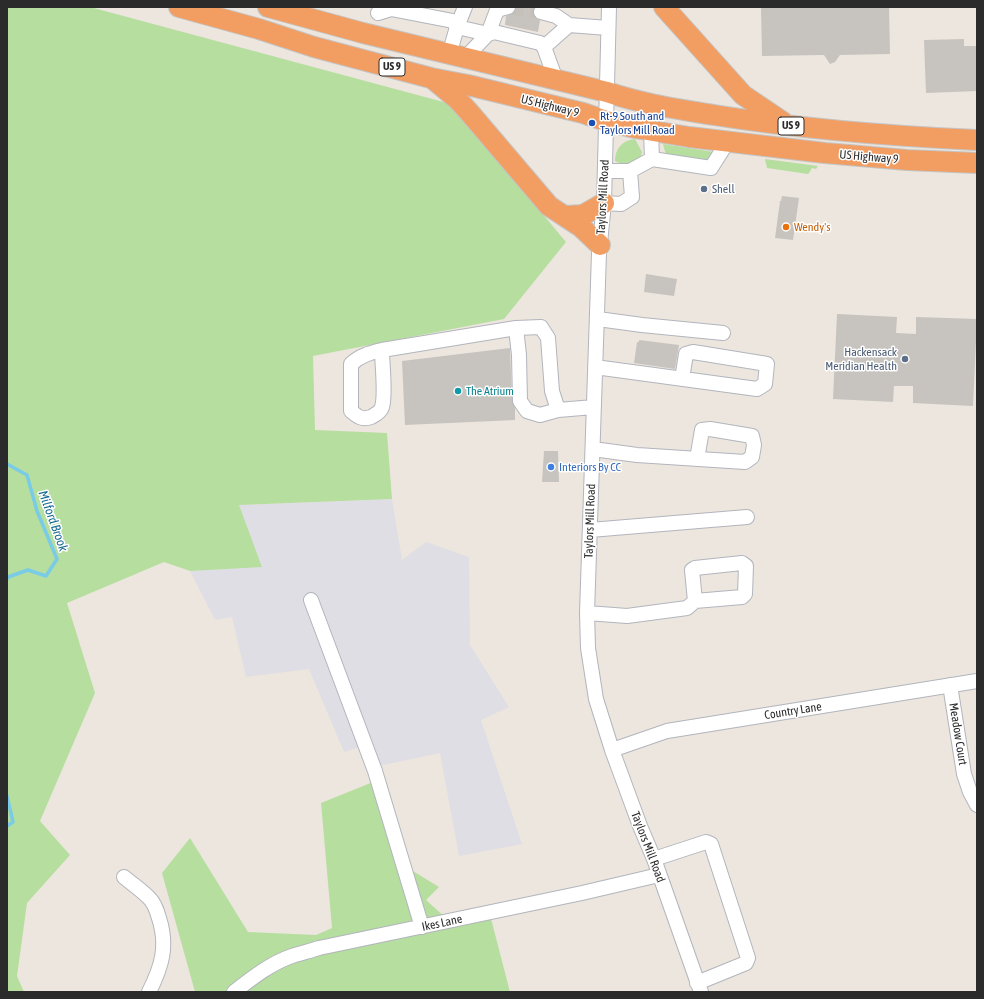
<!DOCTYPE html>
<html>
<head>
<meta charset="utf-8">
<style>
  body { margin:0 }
  #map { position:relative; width:984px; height:999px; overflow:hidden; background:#ece6de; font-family:"Asap Condensed",sans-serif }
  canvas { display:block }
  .frame { position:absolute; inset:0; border:8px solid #2b2b2b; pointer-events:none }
</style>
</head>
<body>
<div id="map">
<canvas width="984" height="999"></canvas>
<div class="frame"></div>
</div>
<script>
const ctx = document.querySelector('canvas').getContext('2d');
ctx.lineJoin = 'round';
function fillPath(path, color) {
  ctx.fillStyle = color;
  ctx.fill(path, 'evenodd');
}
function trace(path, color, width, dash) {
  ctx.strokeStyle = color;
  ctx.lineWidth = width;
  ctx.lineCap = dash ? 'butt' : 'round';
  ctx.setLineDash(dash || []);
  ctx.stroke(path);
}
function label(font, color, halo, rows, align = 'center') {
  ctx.font = font + ' "Asap Condensed",sans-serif';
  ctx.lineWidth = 3;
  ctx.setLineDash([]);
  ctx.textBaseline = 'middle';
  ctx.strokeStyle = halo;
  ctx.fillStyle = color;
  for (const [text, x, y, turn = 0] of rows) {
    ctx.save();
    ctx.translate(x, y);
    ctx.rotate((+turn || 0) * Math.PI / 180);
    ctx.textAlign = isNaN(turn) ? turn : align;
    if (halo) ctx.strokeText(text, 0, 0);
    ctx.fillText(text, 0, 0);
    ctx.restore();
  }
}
fillPath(new Path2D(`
  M392 499 402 560 426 542 469 557 470 645 509 707 481 720 522 844 459 856 440 753 374 767 366 745 344 752 309 669 246 677 232 617 215 620 190 571 262 566 238 505Z`), '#e0dee5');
fillPath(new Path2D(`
  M7 7H90L451 104 566 242 504 319 313 356 315 430 387 433 392 499 239 505 262 567 190 571 164 562 67 603 95 693 40 821 70 855 27 903 17 976 24 992H7Z
  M635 139 642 152 640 159C632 163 624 166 615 161 615 149 622 140 635 139Z
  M663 144 714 152 707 161 666 155Z
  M765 159 818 166 816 169 812 168 809 173 808 174 767 168Z
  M378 780 408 868 439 887 426 900 445 917 488 907 510 992H195L162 873 190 838 248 932 316 935 332 928 321 803Z`), '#b6de9f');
trace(new Path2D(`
  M7 464 27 475 37 511 57 559 46 576 28 570 8 577 7 579
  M7 796 13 822 7 826`), '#79cbe6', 3.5);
fillPath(new Path2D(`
  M516 7H534L533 15 535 18 540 20 538 32 505 25 506 16 514 13Z
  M761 7H889L890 54 840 55 835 62 830 64 824 55 762 56Z
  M964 39V46H977V91L926 93 924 40Z
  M782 196 799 198 793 240 775 238 780 201H781Z
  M646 274 677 279 674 296 644 292Z
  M837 314 897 317 896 333 916 334V317L977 319 973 406 913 403V386H894L893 402 833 399Z
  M639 340 679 345 675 369 634 363 637 342H639Z
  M510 348 512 401 515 408V420L405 425 402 361Z
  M544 451H558L559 482H542Z`), '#c7c3be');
trace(new Path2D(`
  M510 7 541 12`), '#c5c1ba', 14, [14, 7]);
const minor = new Path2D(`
  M609 7 604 203 599 253 587 613 588 648 596 699 612 750 640 826 654 859 701 992
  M541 12 556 16 569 25
  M378 13 391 9 453 21 457 27 488 34 494 32 540 43 544 47 556 80
  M544 47 569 25 608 28
  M449 55 457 27 465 7
  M465 58 488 34 497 10 508 7
  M651 131 652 159
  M605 171H630
  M604 203 621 204 632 197 630 171 652 159 711 168 728 141
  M598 319 642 325 723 333
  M516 328 519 355 520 401 527 411 540 415 558 410 594 407
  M382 350C382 364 386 395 382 407 381 411 375 415 371 417 362 420 358 417 351 411V364C361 355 370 353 382 350L516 328 541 327 548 338 552 391 558 410
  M595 367 757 389 765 384 767 364 693 352 686 354 682 379
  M593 449 637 455 745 462 752 457 754 445 752 436 710 429 702 430 697 459
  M590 530 747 517
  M311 600 375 771 422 927
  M587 613 627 616 687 608 695 601 742 597 745 594 746 566 742 563 695 568 692 570 695 601
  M950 685 964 774 970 792 977 805
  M612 750 667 731 977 681
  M654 859 706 842 711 844 748 958 746 963 697 983
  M124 877C132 884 143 891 150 899 155 904 157 911 159 918 168 946 162 966 149 992
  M234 992C252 978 271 963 292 956 301 953 310 951 319 948L582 893 659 875`);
const highway = new Path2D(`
  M179 7 259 29 314 47 431 78 468 85 583 113 606 121 635 128 689 137 825 153 907 160 977 163
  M268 7 363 33 607 92C642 104 678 109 714 115 801 129 889 136 977 140
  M664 7 743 95 783 122
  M433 79 457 99 469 112 549 206 581 227 600 245
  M566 216 583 215 604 203`);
trace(minor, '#b2b5bd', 16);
trace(highway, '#c4c4c4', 22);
trace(minor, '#fff', 14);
trace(highway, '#f29e63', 20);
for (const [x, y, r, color] of [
  [592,123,4,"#1a4fb4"],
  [704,189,4,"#5c6f8a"],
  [786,227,4,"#e8710a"],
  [905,359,4,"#5c6f8a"],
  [458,391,4,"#0f9aa8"],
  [551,467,4,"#3f7fe0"]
]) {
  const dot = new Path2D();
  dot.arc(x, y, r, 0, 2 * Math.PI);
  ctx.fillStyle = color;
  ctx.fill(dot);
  trace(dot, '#fff', 1.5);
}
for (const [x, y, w] of [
  [392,67,26],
  [791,126,26]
]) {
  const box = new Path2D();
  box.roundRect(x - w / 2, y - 9, w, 18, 3);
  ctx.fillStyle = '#fff';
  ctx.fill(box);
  trace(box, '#2b2b2b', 1);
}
label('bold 11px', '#2b2b2b', null, [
  ["US 9",392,67],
  ["US 9",791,126]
]);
label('12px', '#2b2b2b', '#fff', [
  ["US Highway 9",550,106,14],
  ["US Highway 9",869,157,5],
  ["Taylors Mill Road",603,197,-87],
  ["Taylors Mill Road",590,521,-88],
  ["Country Lane",793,711,-9],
  ["Meadow Court",958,734,81],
  ["Taylors Mill Road",648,847,69],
  ["Ikes Lane",442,923,-12]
]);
label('12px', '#164399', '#fff', [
  ["Rt-9 South and",600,116],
  ["Taylors Mill Road",600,130]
], 'left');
label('12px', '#4e5e75', '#fff', [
  ["Shell",712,189],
  ["Hackensack",897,352,"right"],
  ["Meridian Health",897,366,"right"]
], 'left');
label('12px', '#c56008', '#fff', [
  ["Wendy's",794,227]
], 'left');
label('12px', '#0d838f', '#fff', [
  ["The Atrium",466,391]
], 'left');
label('12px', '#366cbe', '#fff', [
  ["Interiors By CC",559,467]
], 'left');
label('italic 13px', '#176b93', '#fff', [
  ["Milford Brook",53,521,70]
]);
</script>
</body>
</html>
